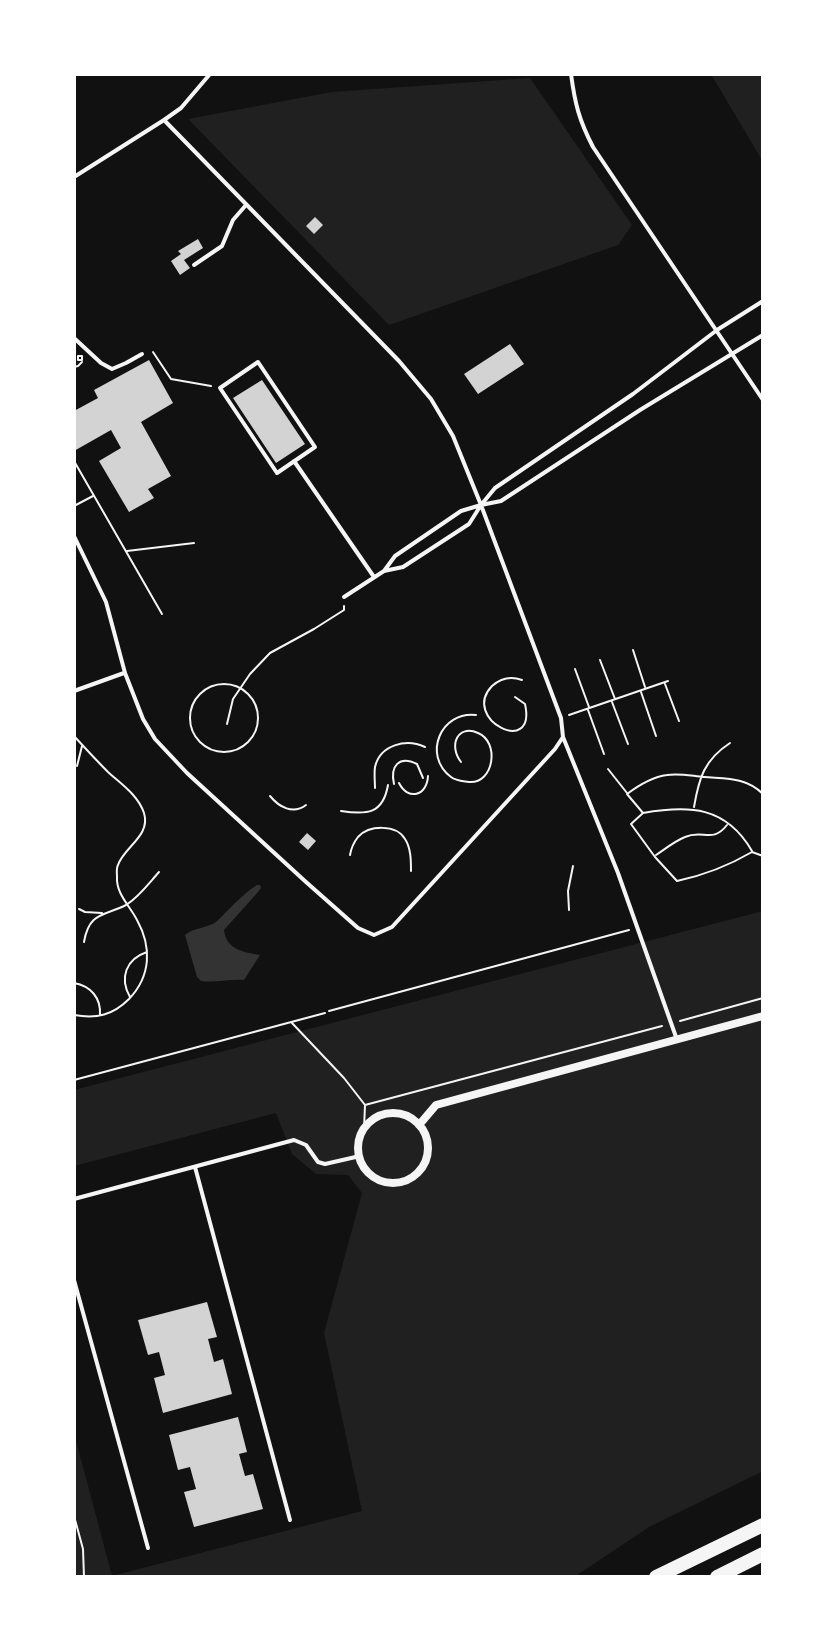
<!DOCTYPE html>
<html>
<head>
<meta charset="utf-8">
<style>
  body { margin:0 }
  #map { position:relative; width:837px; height:1651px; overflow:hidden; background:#111; font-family:"Space Grotesk",sans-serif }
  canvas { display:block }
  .frame { position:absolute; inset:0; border:76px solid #fff; pointer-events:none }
</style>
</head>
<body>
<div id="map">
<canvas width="837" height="1651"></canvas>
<div class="frame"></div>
</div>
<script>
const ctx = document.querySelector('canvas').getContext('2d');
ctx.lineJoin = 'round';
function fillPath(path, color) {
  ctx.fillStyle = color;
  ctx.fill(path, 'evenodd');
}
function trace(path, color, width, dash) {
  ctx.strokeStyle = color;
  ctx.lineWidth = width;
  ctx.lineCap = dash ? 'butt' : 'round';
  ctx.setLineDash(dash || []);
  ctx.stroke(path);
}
fillPath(new Path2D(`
  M711 74H763V162Z
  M530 78 632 225 618 245 389 325 188 119 332 92Z
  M763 911V1471L649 1527 574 1577H74V1433L112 1576 362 1511 324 1333 362 1193 348 1175 316 1174 292 1154 276 1113 74 1166V1090Z`), '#202020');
fillPath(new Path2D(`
  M257 885H260L261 888 258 892 224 930C226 950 244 952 260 955L244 980C229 979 216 983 201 981L197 977 185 935C194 927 206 929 216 922 229 910 241 895 257 885Z`), '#333');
fillPath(new Path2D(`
  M315 217 323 225 314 234 306 226Z
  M198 239 203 248 184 260 190 268 180 275 171 261 181 254 178 251Z
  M510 344 524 364 478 394 464 374Z
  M149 360 173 403 141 422 171 476 148 489 154 498 129 512 99 461 121 448 111 430 74 451V411L98 398 94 390Z
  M262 380 305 444 276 463 233 398Z
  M307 833 316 841 308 850 299 842Z
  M207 1302 217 1337 208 1339 214 1362 223 1359 232 1394 163 1413 154 1378 165 1375 159 1352 148 1355 138 1320Z
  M238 1417 247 1452 239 1454 245 1476 253 1474 263 1509 194 1527 184 1492 196 1489 190 1467 178 1470 169 1435Z`), '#d3d3d3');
trace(new Path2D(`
  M153 352 171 379 211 386
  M78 356H82V360H78Z
  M74 367 78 366 82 362
  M74 461 162 614
  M74 506 93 496
  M127 551 194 543
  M633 650 645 687
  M600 660 615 699
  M575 669 589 707
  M665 684 679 721
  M190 718a34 34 0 1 1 68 0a34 34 0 1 1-68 0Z
  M641 692 656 736
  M515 697 525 704C537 758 460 719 492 686 501 678 511 676 522 680
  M612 702 628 744
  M588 710 604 754
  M569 715 668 681
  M227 724 233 699 250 674 270 653 314 629 344 610V606
  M74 736C85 748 96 760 108 772 121 784 138 795 144 813 151 836 124 847 118 865 116 869 117 873 117 877 116 894 130 906 137 920 152 947 151 976 129 999 113 1015 97 1019 74 1015
  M461 762C448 745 458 724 478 733 500 742 494 784 469 782 463 781 456 781 451 777 422 755 441 711 476 715
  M77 766 82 746
  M608 769 627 793
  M399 783C408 801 427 796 428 776
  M394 784C390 766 399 755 417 764L423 778
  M375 788C375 782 374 774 375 767 380 745 406 738 425 747
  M763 794C746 777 726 779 704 777 692 776 679 773 667 775 652 777 639 785 627 794L643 813 631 824 655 857 677 881C705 875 728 866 752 852L763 856
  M270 796C279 807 293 815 306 805
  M694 807C699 778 704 760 730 743
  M341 811C367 815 383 814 388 785
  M643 813C689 805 726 806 752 851
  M350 855C351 849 354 842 358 837 369 825 396 824 405 839 411 848 411 861 411 871
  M656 855C665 849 675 841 685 837 703 829 712 844 727 825
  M79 909 85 912 102 913
  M569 910 568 891 573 866
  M84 942C89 912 104 916 126 905 139 897 149 883 159 872
  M74 983C91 986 101 998 100 1015
  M130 997C119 978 126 959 147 952
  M329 1011 629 930
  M680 1021 763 998
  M292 1023 344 1078 365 1105 364 1129
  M74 1080 325 1013
  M365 1105 662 1026
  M74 1516 83 1549 84 1577`), '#f5f5f5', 2);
trace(new Path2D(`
  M571 74C575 104 579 120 593 147L763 400
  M164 120 181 108 210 74
  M74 177 164 120 399 361 431 399 453 436 481 505 561 718 563 737 555 749 392 927 374 935 358 928 306 882 187 773 155 739 143 719 125 673 106 602 74 536
  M194 265 222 246 233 220 246 205
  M763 301 717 330 633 394 495 488 481 505 501 501 640 410 763 335
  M74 338 101 363 112 369 126 363 142 354
  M258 362 315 447 277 473 220 388Z
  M294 461 374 577
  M344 597 384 571 403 567 469 524 481 505 461 511 395 556 384 571
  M74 691 124 673
  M563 737 618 873 676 1037
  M195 1167 290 1520
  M74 1199 294 1140 306 1145 318 1162 325 1164 360 1156
  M74 1280 148 1548`), '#f5f5f5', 4);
trace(new Path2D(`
  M358 1148a35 35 0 1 1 70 0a35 35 0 1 1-70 0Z
  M419 1125 436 1105 763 1016`), '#f5f5f5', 8);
trace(new Path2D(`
  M656 1577 763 1525
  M717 1577 763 1554`), '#f5f5f5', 14);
</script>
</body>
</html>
